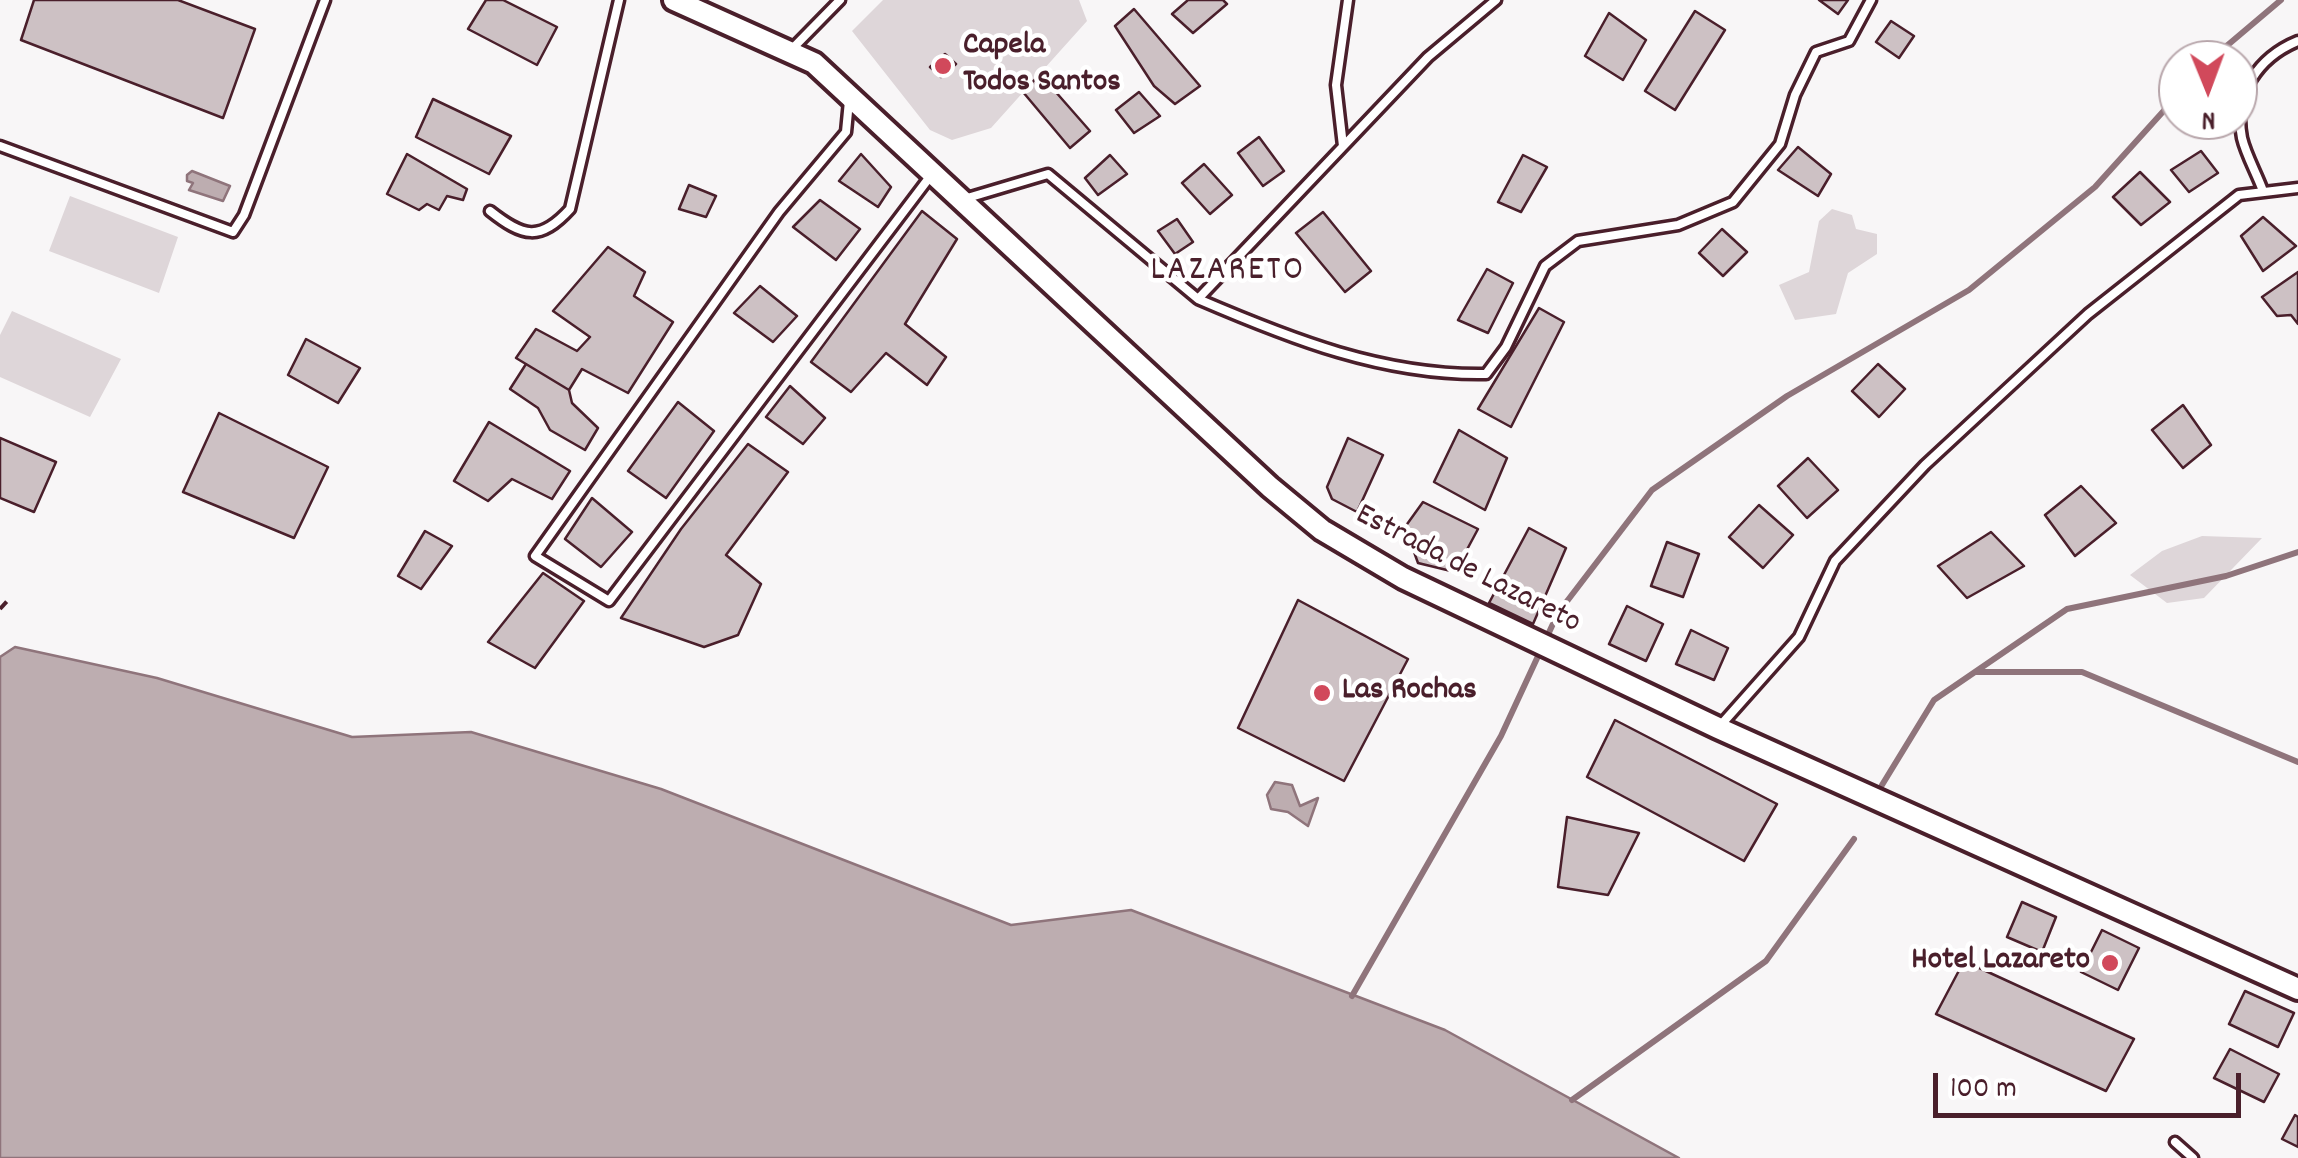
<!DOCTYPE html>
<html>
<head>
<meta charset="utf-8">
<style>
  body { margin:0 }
  #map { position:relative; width:2298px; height:1158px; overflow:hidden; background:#f8f6f7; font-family:Dekko,sans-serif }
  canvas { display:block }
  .north { position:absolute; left:2158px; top:40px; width:100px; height:100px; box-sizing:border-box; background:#fff; border:2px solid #b7a5aa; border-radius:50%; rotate:179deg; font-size:28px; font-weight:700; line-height:40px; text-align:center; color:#4a1f2b }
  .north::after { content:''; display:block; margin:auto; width:35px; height:45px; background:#d1495b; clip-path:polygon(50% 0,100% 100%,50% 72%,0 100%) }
  .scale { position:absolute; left:1933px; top:1073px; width:308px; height:45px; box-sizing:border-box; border:5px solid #4a1f2b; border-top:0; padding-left:12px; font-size:30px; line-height:35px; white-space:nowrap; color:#4a1f2b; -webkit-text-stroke:8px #fff; paint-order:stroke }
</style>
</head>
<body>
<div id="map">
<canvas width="2298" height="1158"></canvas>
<div class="north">N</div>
<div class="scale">100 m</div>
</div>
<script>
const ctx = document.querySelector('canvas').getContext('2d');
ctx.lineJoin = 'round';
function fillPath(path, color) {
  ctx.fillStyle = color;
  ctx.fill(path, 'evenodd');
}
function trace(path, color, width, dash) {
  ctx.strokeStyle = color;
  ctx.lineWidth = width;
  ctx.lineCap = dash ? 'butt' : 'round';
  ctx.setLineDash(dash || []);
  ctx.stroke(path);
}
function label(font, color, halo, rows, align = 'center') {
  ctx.font = font + ' Dekko,sans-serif';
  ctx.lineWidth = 9;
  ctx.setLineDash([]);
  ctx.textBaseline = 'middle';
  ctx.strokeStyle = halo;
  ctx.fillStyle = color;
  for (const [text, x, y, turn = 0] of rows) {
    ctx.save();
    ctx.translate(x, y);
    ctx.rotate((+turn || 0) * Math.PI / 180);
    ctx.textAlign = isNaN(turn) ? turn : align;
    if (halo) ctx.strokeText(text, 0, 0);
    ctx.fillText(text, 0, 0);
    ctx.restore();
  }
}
fillPath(new Path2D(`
  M883 0H1079L1087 21 991 128 952 140 930 130 852 31Z
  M70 196 178 237 159 293 49 251Z
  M1832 209 1852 215 1856 229 1877 234V254L1848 273 1836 314 1795 320 1779 285 1809 272 1819 221Z
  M12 311 121 359 90 417 0 377V335Z
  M2202 536 2262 538 2204 598 2167 603 2130 575 2162 551Z`), '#ded6d9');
const water = new Path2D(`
  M192 171 230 186 223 201 189 190 193 183 187 181V175Z
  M15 647 157 678 352 737 471 732 661 789 1011 925 1131 910 1445 1030 1679 1158H0V657Z
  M1275 782 1292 785 1300 806 1318 798 1308 826 1288 812 1271 809 1267 795Z`);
fillPath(water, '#bdadb0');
trace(water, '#8f747b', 2.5);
trace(new Path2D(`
  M2210 60 2281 0
  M1977 672H2082L2298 762
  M1882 785 1934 700 2067 609 2226 576 2298 552
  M1352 996 1501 736 1558 613 1652 490 1787 396 1969 290 2095 187 2178 95
  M1572 1100 1766 961 1854 839`), '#8f747b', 6);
const building = new Path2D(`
  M34 0H178L255 29 223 118 21 40Z
  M486 0H503L557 27 537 65 468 29Z
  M1188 0H1223L1227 4 1193 33 1172 14Z
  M1819 0H1848L1838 14Z
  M1134 9 1200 86 1175 104 1154 86 1115 26Z
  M1695 11 1725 30 1675 110 1645 91Z
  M1609 13 1646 40 1623 80 1585 56Z
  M1891 21 1914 36 1899 58 1876 42Z
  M945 54 956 64 941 77 930 67Z
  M1040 74 1090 131 1070 148 1023 92Z
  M1139 92 1160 116 1134 133 1116 110Z
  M433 99 511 136 489 174 416 137Z
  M1259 137 1284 171 1263 186 1238 153Z
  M1798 147 1831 174 1818 196 1778 170Z
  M2201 151 2218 173 2189 192 2171 170Z
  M407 154 467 189 463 200 447 196 439 210 427 204 419 210 387 194Z
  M861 154 891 187 878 207 839 181Z
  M1110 155 1127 174 1098 195 1085 178Z
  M1523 155 1547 167 1521 212 1498 202Z
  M1204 164 1232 195 1210 214 1182 183Z
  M2140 172 2170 202 2141 225 2113 197Z
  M689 185 716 196 706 217 679 209Z
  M820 200 860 229 836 260 793 227Z
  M922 211 957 239 905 324 946 357 927 385 886 353 851 392 811 362Z
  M1323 212 1371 271 1345 292 1296 233Z
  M2263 217 2296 246 2263 271 2241 236Z
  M1177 219 1193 242 1175 254 1158 231Z
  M1722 229 1747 252 1723 276 1699 253Z
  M608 247 645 272 634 296 673 322 628 393 582 369 569 390 516 358 536 329 577 351 590 337 553 311Z
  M1487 269 1513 283 1488 333 1458 320Z
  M2298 272V324L2291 315 2277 316 2262 297Z
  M760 286 797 316 773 342 734 313Z
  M1539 308 1564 322 1511 427 1478 409Z
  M306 339 360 368 338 403 288 375Z
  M526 364 569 390 572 403 598 428 585 450 550 430 538 408 510 389Z
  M1878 364 1905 389 1879 417 1852 391Z
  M790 386 825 418 803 444 766 417Z
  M678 402 714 431 666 498 628 471Z
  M2183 405 2211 445 2183 468 2152 430Z
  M219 413 328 467 294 538 183 492Z
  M489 422 570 471 552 499 512 479 488 501 454 481Z
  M1459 430 1507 458 1485 510 1434 482Z
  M0 438 56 462 34 512 0 498Z
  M1348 438 1383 455 1357 512 1332 499 1327 487Z
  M748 444 788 472 726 555 761 584 738 635 704 647 621 618 681 529Z
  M1808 458 1838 490 1807 518 1778 486Z
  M2081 486 2116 523 2075 556 2045 515Z
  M592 498 632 532 601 567 565 539Z
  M1423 502 1478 529 1455 572 1418 563 1405 527Z
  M1759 505 1793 535 1763 568 1729 537Z
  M1529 528 1566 548 1533 624 1489 603Z
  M425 531 452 546 421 589 398 576Z
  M1991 532 2024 566 1967 598 1938 566Z
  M1667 542 1699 554 1683 597 1651 586Z
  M543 573 584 601 535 668 488 642Z
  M1298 600 1408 659 1344 781 1238 728Z
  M1627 606 1663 624 1646 661 1609 644Z
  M1691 630 1728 648 1714 680 1676 664Z
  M1615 720 1777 804 1744 861 1587 777Z
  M1567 817 1639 833 1608 895 1558 887Z
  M2022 902 2056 917 2042 952 2007 937Z
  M2102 930 2139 948 2118 990 2081 972Z
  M1964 961 2134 1039 2106 1091 1936 1014Z
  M2245 991 2294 1013 2278 1047 2229 1024Z
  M2230 1049 2279 1074 2264 1102 2214 1078Z
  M2295 1115 2298 1117V1147L2282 1139Z`);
fillPath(building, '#cdc1c4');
trace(building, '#4a1f2b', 2.5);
const service = new Path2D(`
  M791 50 840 0
  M849 101 846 132 779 212 535 556 609 601 932 174
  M0 146 233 232 244 215 325 0
  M1343 146 1336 85 1348 0
  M2263 191C2257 174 2246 155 2242 138 2233 93 2259 57 2298 41
  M964 199 1048 174 1198 299 1428 57 1496 0
  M490 211C523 237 540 242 570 209L619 0
  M1198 299C1291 339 1384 376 1486 374L1506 347 1545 266 1578 241 1678 225 1733 202 1780 144 1795 95 1816 52 1849 41 1871 0
  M1719 727 1799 637 1835 561 1925 465 2088 314 2239 195 2298 188
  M2175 1142 2193 1158`);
const tertiary = new Path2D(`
  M674 0 814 63 1270 487 1322 530 1403 578 1718 728 2298 989`);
trace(service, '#4a1f2b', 15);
trace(tertiary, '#4a1f2b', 28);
trace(new Path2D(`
  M0 609 9 599`), '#4a1f2b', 4, [10, 8]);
trace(service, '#fff', 8);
trace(tertiary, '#fff', 20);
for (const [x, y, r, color] of [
  [943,66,10,"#d1495b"],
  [1322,693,10,"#d1495b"],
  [2110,963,10,"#d1495b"]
]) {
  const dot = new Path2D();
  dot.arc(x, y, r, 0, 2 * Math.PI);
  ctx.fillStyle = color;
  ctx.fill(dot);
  trace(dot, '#fff', 4);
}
label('bold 32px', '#4a1f2b', '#fff', [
  ["Capela",963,48],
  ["Todos Santos",963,85],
  ["Las Rochas",1342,693],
  ["Hotel Lazareto",2090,963,"right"]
], 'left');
label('32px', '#4a1f2b', '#fff', [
  ["Estrada de Lazareto",1467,571,27]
]);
ctx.letterSpacing = '2.5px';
label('35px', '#4a1f2b', '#fff', [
  ["LAZARETO",1228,273]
]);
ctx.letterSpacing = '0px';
</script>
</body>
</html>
